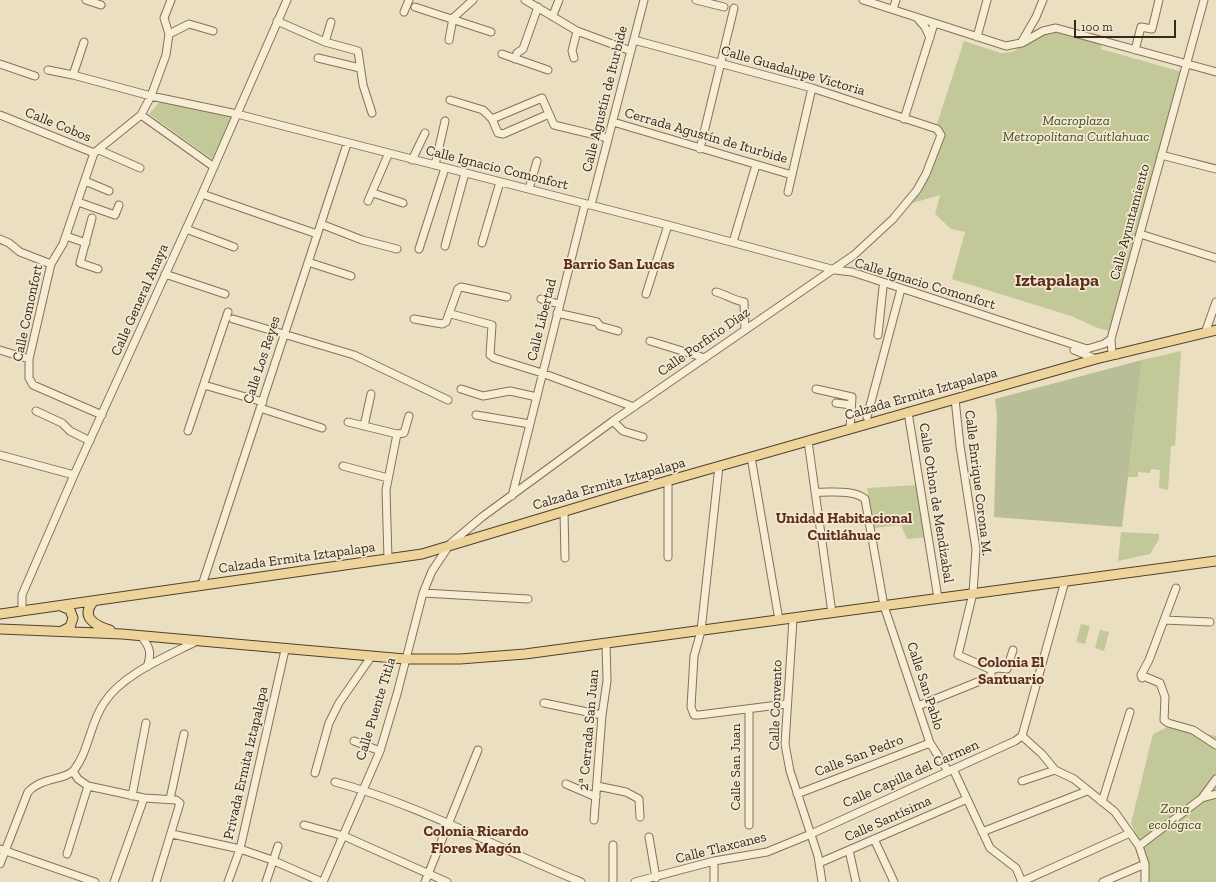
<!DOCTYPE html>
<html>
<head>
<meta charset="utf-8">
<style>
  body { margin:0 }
  #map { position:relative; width:1216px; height:882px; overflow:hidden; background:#ebdfc2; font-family:"Zilla Slab",serif }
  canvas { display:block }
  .scale { position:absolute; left:1074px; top:20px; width:102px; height:18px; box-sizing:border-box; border:2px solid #34291e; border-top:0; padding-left:5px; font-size:12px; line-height:14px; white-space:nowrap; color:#34291e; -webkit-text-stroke:3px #f3e9d1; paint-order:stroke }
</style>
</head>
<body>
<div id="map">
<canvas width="1216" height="882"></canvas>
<div class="scale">100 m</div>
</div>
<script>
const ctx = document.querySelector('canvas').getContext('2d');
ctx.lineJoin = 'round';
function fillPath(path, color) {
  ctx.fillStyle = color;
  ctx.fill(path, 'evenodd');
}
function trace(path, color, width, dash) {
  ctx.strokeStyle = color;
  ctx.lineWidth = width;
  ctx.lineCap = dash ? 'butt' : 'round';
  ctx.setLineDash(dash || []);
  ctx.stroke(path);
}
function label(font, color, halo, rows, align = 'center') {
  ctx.font = font + ' "Zilla Slab",serif';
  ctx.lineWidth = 3.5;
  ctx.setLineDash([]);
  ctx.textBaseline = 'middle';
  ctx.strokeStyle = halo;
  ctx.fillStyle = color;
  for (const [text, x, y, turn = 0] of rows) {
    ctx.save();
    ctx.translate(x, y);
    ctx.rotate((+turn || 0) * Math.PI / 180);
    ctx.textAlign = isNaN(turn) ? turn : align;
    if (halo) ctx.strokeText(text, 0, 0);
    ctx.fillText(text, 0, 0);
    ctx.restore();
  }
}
fillPath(new Path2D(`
  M1054 30 1102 42 1101 49 1182 72 1112 332 1098 328 1071 316 952 279 965 232 951 229 935 214 940 195 909 204 944 133 936 127 964 41 1000 53C1020 53 1016 47 1029 40 1037 35 1046 33 1054 30Z
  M161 100 234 117 217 157 212 159 149 114Z
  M1181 351 1175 446H1171L1168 490 1159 488 1160 470 1151 469 1150 473 1138 472V477H1128L1142 360Z
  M918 485 928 537 907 539 901 525 874 528 867 488Z
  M1121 532 1159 534V539L1150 554 1118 561Z
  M1081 624 1090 626 1085 644 1076 642Z
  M1100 630 1109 632 1104 651 1095 648Z
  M1170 726 1216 736V882H1145L1149 865 1131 823 1153 734Z`), '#c2c897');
fillPath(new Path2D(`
  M1142 360 1122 527 994 517 997 415 995 399Z`), '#b8be95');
const minor = new Path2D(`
  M86 0 101 5
  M525 0 577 31 631 51
  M696 0 724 7
  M863 0 1006 46 1021 43 1036 17 1043 0
  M415 7 491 32
  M893 9 896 0
  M404 12 409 0
  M553 15 559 0
  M918 19 925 27 930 38
  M277 21 325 42 358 51 363 85 372 113
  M169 34 189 24 213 31
  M977 37 987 0
  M449 40 453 18 473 0
  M325 42 331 22
  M1022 43 1043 31 1056 28 1216 72
  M1135 50 1141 27 1152 29 1159 0
  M502 54 548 70
  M318 58 360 68
  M574 58 572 51 577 31
  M515 59 517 53 523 49 538 7
  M0 64 35 76
  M48 70 73 75 151 96 237 114 668 225 835 270 852 272 1087 349 1104 344 1111 339
  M73 75 84 42
  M450 100 483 110 492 119 542 98 554 125 608 138
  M0 115 94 153
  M141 115 214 167
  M492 119 498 133 503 134 549 114
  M904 119 934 24
  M613 122 792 175
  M700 149 734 8
  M99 150 140 168
  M94 153 63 244 51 264 29 359V378L33 385 102 415
  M94 153 141 115 151 96 166 55 169 34 164 18 171 0
  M1161 155 1216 169
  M412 160 425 133
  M435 165 445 121
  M85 181 109 191
  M529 189 537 161
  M788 192 812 88
  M373 193 403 203
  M202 194 317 234
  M368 201 388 155
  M78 202 115 215 119 205
  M591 205 644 0
  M92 218 80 263 98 269
  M321 224 362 240 397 249
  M186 229 234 247
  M1140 234 1216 258
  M66 236 86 243
  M0 239 9 243 20 252 51 264
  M733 242 756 165
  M482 243 500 182
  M445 246 465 173
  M419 249 445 168
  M308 262 351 276
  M165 274 225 294
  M716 292C727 295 733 300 744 302L745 330
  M646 294 668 225
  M541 299 559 304
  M557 313 597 322 600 326 618 331
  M451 314 492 325 490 355 494 358 542 373 634 407
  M233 319 354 355 448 400
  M414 319 442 324 446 322 458 289 461 287 507 297
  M1205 333 1216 302
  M878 335 883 287
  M650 341 705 358
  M0 350 29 359
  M1074 350 1096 359
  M1117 355 1112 353 1111 339 1204 0
  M204 385 263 402
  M461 389 483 396 510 391 537 397
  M816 389 852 397 850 429
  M955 399 960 446 976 549 973 593 958 655 992 670 998 668 1007 669 1013 650
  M836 403 851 405
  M260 408 322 428
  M36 411 62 423 70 431 90 441
  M908 412 938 598
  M476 415 530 424
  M867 417 901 289
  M613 421 623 431 643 437
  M348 422 397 434 386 490 388 559
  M364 426 371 394
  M188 431 228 312
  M397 434 404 433 409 416
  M808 441 832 613
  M0 455 74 475
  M751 457 779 620
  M343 466 388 478
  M719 466 701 631 694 656 691 707 694 715H699L786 704
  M668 480V557
  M815 492C831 493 853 489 865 499L884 606 930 743 948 771
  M512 496 585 204
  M564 512 565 558
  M202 585 347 144
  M423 593 528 599
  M22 611V595L25 588 74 475 202 194 287 0
  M793 619 785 744 790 771 818 856 822 882
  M1164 620 1210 622
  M141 636C150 647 152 653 147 667
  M1141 675 1160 683 1165 697 1164 720 1168 723 1193 730 1216 745
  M1142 678 1141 675 1149 660 1176 588
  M544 703 602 715
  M918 706 990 677 992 670
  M1022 736 1042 754 1055 770 1074 779 1115 812 1139 846 1145 864V882
  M1022 736 1065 581
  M354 741 380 751
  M953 769 990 848 1016 868 1022 882
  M73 771 78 779 88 786 144 798 176 800 180 803 156 882
  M315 773 329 723 339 703 371 657
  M1022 781 1055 770
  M335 782C420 805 499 849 581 882
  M566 784 596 797
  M597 786 626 792 639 799 640 817
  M797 794 930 743
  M132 796 146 723
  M1202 798 1216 779
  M170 799 184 734
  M1102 802 1130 712
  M594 820 602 715 607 681 606 643
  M304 825 344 836 447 882
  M749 825V709
  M982 832 1087 791
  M172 834 240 849 272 860 322 882
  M649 837 656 878
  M874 839 894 882
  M1139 846 1202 798 1216 794
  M0 849 95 882
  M849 850 856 882
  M67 854 88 786
  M714 861V882
  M819 863 967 799
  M0 864 28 792C43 776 64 781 74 770 89 751 90 723 104 703 122 674 168 656 197 641
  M114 882 144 798
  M228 882 240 849 285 650
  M266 882 278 846
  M323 882 380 751 397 694 423 593 432 571 450 544 482 517 613 421 854 255 893 219 917 190 926 174 941 135 937 129 812 88 634 40
  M425 882 478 750
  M613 882V845
  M635 882 714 861 767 852 811 834 1015 741 1022 736
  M1021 882 1130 833
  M1103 882 1145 864`);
const major = new Path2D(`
  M94 601C79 617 96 626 110 630
  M61 606 70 610 73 618 70 627 62 631
  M0 614 422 554 632 491 1096 359 1216 330
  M0 629 122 634 405 659H460L525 654 1216 561`);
trace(minor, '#84715a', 9);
trace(major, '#523f2e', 11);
trace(minor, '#f7edd4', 7);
trace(major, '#edd49b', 9);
label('14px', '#34291e', '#f3e9d1', [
  ["Calle Guadalupe Victoria",793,71,16],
  ["Calle Agustín de Iturbide",605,99,-76],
  ["Calle Cobos",58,125,22],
  ["Cerrada Agustín de Iturbide",706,136,16],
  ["Calle Ignacio Comonfort",497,168,14],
  ["Calle Ayuntamiento",1130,222,-75],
  ["Calle Ignacio Comonfort",925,284,17],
  ["Calle General Anaya",140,300,-66],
  ["Calle Comonfort",28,313,-78],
  ["Calle Libertad",542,320,-76],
  ["Calle Porfirio Díaz",704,342,-35],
  ["Calle Los Reyes",262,360,-72],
  ["Calzada Ermita Iztapalapa",921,394,-16],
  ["Calle Enrique Corona M.",978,483,83],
  ["Calzada Ermita Iztapalapa",609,484,-16],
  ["Calle Othon de Mendizabal",936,503,81],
  ["Calzada Ermita Iztapalapa",297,558,-8],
  ["Calle San Pablo",925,686,72],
  ["Calle Convento",776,705,-88],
  ["Calle Puente Titla",376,709,-73],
  ["2ª Cerrada San Juan",589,730,-85],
  ["Calle San Pedro",859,756,-21],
  ["Privada Ermita Iztapalapa",246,763,-77],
  ["Calle San Juan",736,767,-90],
  ["Calle Capilla del Carmen",911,774,-24],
  ["Calle Santísima",888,819,-24],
  ["Calle Tlaxcanes",721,848,-14]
]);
label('italic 14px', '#455025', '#f3e9d1', [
  ["Macroplaza",1076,121],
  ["Metropolitana Cuitlahuac",1076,137],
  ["Zona",1175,809],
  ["ecológica",1175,825]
]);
label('bold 15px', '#5f2d1f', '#f3e9d1', [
  ["Barrio San Lucas",619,265],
  ["Unidad Habitacional",844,519],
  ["Cuitláhuac",844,536],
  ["Colonia El",1011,663],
  ["Santuario",1011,680],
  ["Colonia Ricardo",476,832],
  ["Flores Magón",476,849]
]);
label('bold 18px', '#5f2d1f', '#f3e9d1', [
  ["Iztapalapa",1057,281]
]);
</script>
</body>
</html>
